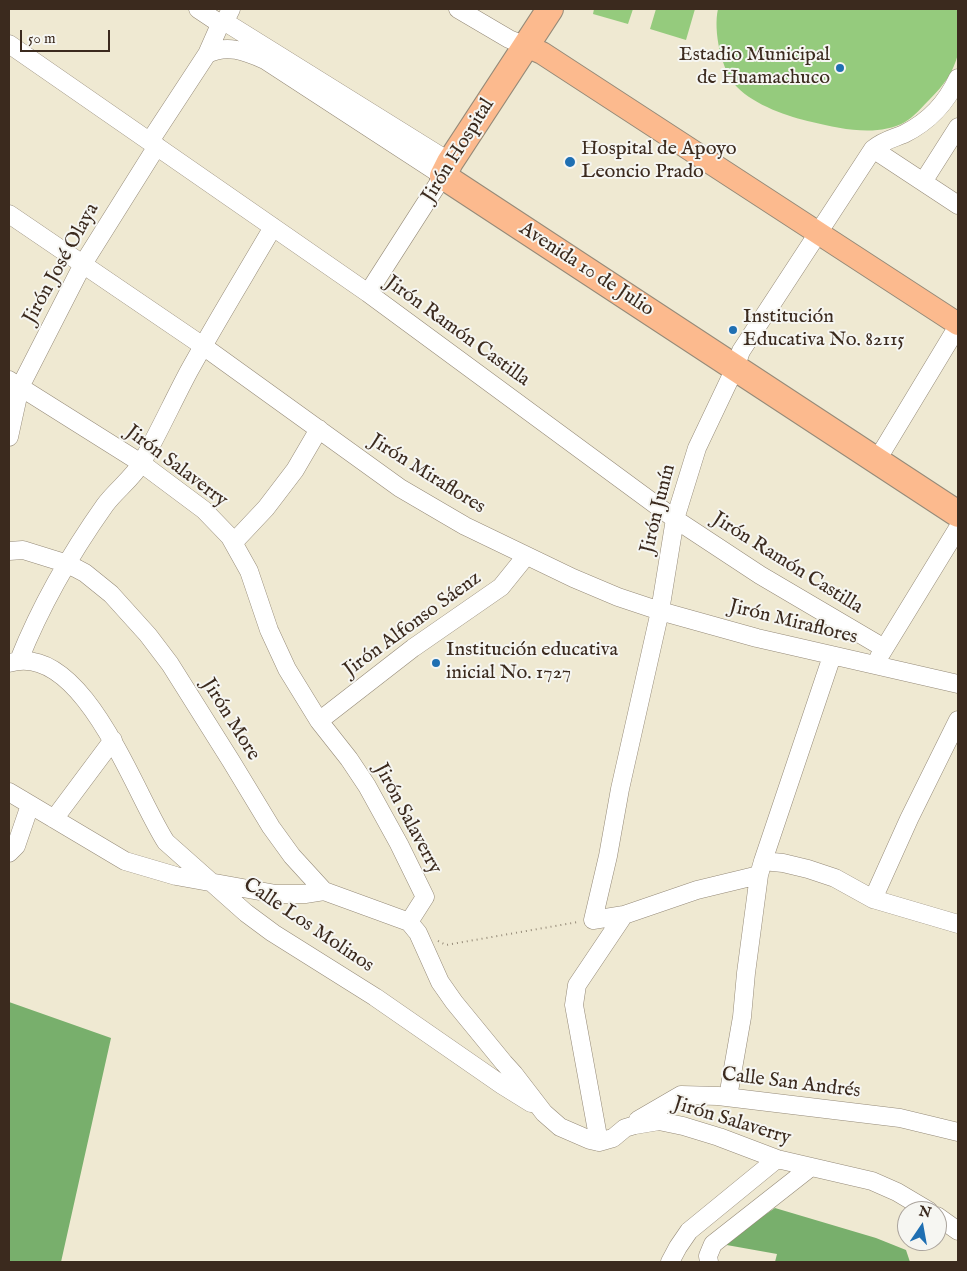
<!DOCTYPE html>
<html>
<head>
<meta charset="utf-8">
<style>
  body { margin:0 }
  #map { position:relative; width:967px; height:1271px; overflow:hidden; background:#efe9d2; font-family:"IM FELL English",serif }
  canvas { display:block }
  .frame { position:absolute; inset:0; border:10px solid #3b2a1e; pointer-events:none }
  .north { position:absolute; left:897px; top:1201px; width:50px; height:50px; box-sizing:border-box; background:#f6f6f2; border:1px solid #aba49d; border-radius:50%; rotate:12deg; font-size:14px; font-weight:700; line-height:20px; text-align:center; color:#3b2a1e }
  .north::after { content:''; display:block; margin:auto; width:18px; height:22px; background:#1f6fb2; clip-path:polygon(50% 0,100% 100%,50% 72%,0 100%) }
  .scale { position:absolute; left:20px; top:30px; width:90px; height:22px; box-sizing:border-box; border:2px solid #3b2a1e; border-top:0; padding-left:6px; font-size:15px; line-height:18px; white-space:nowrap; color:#3b2a1e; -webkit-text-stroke:4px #f6f6f2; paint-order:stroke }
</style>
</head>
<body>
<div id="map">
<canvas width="967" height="1271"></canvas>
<div class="frame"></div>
<div class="north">N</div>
<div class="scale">50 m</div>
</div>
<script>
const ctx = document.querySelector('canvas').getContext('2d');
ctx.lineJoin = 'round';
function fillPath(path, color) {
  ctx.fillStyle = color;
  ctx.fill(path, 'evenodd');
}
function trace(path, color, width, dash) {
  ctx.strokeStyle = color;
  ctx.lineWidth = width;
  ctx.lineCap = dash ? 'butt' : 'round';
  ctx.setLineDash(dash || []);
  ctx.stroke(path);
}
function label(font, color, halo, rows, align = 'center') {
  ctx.font = font + ' "IM FELL English",serif';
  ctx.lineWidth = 4;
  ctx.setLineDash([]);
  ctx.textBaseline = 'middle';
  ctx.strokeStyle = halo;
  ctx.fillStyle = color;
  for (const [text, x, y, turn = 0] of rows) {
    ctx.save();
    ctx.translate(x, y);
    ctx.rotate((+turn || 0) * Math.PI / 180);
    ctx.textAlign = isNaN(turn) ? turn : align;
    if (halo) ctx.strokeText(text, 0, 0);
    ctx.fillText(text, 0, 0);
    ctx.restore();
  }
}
fillPath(new Path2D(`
  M594 9H633L628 24 593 14Z
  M656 9H695L686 40 650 29Z
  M718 9H958C958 23 961 40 958 54 953 73 944 85 930 99 923 106 914 117 905 122 878 137 841 129 812 122 789 117 754 105 737 87 721 71 713 30 718 9Z`), '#95cb7d');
fillPath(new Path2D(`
  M9 1002 111 1038 61 1262H9Z
  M775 1208 876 1238 906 1250 910 1262H775L777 1254 721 1244Z`), '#78af6c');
const minor = new Path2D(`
  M198 9 219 23
  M231 9 226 19 230 25 450 162
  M458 9 509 39 526 46
  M9 44 368 293 675 519 760 575 884 648
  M207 54C227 44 245 51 265 60L443 176 368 293
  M958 78C946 103 930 121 904 134 892 139 884 140 873 149L741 351 735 368 697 448 675 519 660 611 620 789 608 856 593 920 624 915 697 890 759 875 763 861 783 863 808 869 835 878 873 899 958 924
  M150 141 207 54 218 29
  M873 149 958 205
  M923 182 958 127
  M9 214 203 346 400 488 465 526 573 578 618 597 660 611 757 638 958 684
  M9 380 141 463 204 510 230 537 249 571 269 630 287 669 319 721 349 759 367 786 399 844 425 897 409 922
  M9 437 20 387 83 264 157 146
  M877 460 958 326
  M234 542 266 508 295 470 319 429
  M9 551 23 550 68 564 85 573 111 594 148 635 170 664 231 761 271 827 292 856 324 891 409 922 418 933 440 982 454 1002 504 1063 514 1074 544 1113 560 1127 590 1140 599 1142 613 1138 625 1128 635 1125 659 1121 683 1126 719 1137 777 1159 872 1181 897 1192 929 1211
  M879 657 958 528
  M19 660C41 605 71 553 105 505 116 490 133 478 142 462 159 432 173 401 189 371 216 322 245 275 273 227
  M9 663C83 640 135 795 166 842L246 913 273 933 375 997 502 1085 531 1103
  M319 721 413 648 501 587 526 556
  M9 792 125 861 176 876 276 894H305L324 891
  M54 819 113 740
  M9 853 16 846 30 805
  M763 861 832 656
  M873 899 909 819 958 720
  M728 1097 742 1017 746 973 759 875
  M638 1120 681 1095 718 1096 900 1118 958 1132
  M599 1142 574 1005 577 985 624 915
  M937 1216 958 1231
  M670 1262 678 1247 689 1231 777 1159
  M709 1262 708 1256 713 1244 811 1167`);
const major = new Path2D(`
  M526 46 542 53 958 324`);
const highway = new Path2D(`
  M550 9 450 162 443 176 958 514`);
trace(minor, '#958a78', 19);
trace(major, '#958a78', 24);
trace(highway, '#958a78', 28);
trace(new Path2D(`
  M438 941 446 945 578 922`), '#958a78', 2, [1, 4]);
trace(minor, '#fff', 18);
trace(major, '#fcba8e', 22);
trace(highway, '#fcba8e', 26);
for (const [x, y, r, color] of [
  [840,68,5,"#1f6fb2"],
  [570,162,6,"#1f6fb2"],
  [733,330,5,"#1f6fb2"],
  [436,663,5,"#1f6fb2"]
]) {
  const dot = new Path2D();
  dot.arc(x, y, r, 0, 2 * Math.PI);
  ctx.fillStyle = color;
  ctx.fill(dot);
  trace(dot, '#f6f6f2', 2);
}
label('20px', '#3b2a1e', '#f6f6f2', [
  ["Estadio Municipal",830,56,"right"],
  ["de Huamachuco",830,79,"right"],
  ["Hospital de Apoyo",581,150],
  ["Leoncio Prado",581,173],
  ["Institución",743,318],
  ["Educativa No. 82115",743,341],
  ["Institución educativa",446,651],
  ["inicial No. 1727",446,674]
], 'left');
label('20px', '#3b2a1e', '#f6f6f2', [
  ["Jirón Hospital",459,151,-58],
  ["Jirón José Olaya",62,264,-61],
  ["Avenida 10 de Julio",586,270,33],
  ["Jirón Ramón Castilla",457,332,36],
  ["Jirón Salaverry",176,467,37],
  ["Jirón Miraflores",427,475,32],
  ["Jirón Junín",659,509,-76],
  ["Jirón Ramón Castilla",787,564,32],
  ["Jirón Miraflores",793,623,14],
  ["Jirón Alfonso Sáenz",413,625,-36],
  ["Jirón More",230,720,58],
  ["Jirón Salaverry",407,819,62],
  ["Calle Los Molinos",308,926,34],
  ["Calle San Andrés",791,1084,7],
  ["Jirón Salaverry",732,1122,17]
]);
</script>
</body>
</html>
